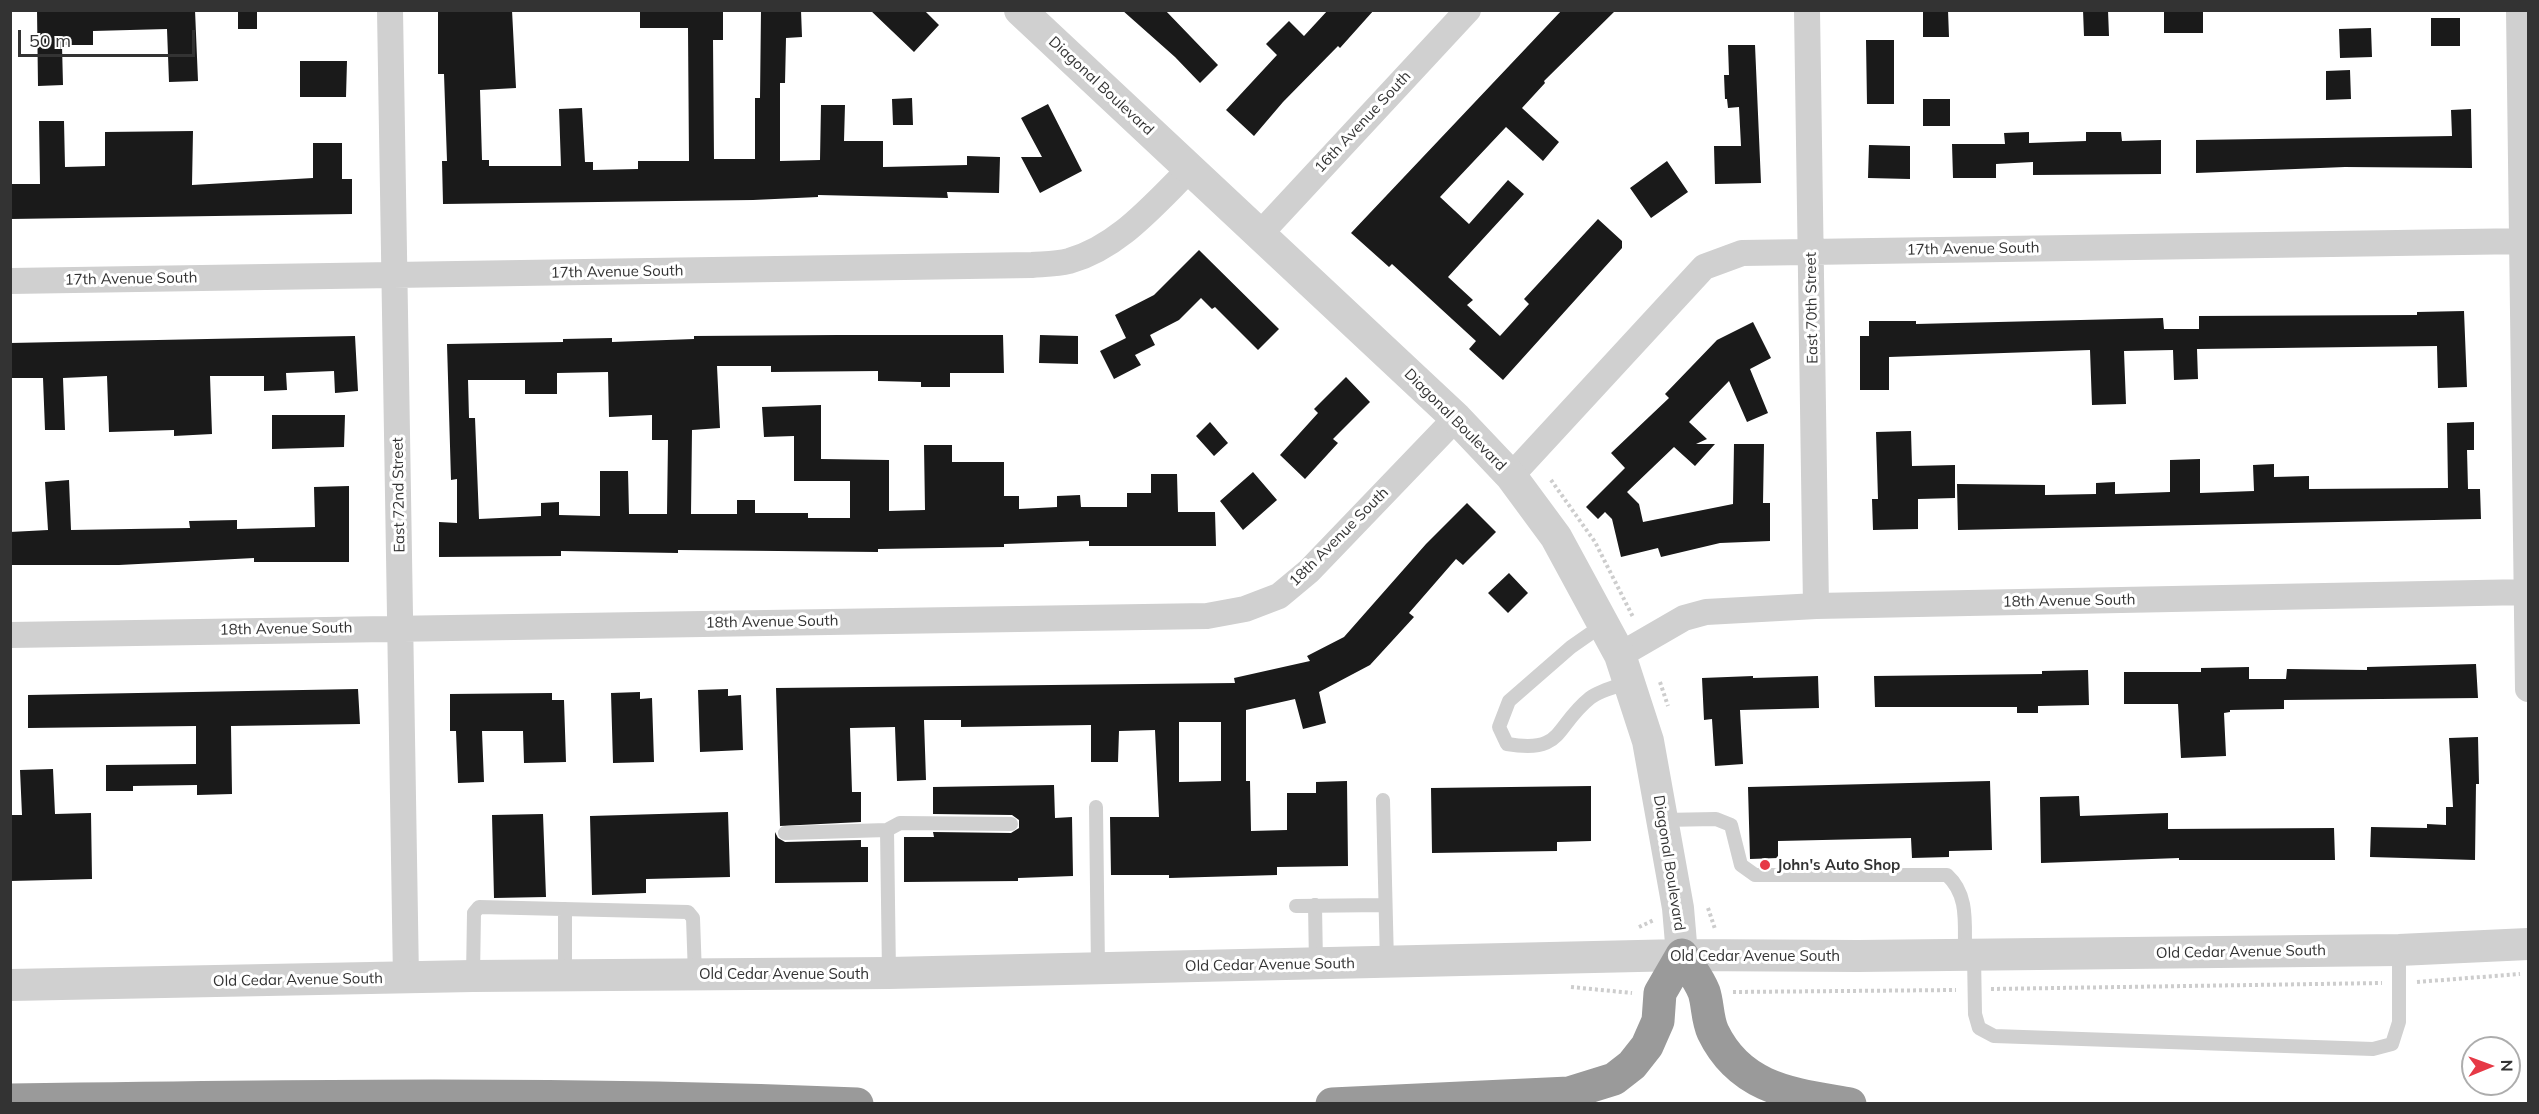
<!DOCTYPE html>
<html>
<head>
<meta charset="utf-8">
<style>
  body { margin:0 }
  #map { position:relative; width:2539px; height:1114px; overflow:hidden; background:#fff; font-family:Mulish,sans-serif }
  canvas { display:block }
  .frame { position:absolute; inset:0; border:12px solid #333; pointer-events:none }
  .north { position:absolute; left:2461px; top:1036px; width:60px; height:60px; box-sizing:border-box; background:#fff; border:2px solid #adadad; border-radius:50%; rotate:89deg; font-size:16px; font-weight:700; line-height:24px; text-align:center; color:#333 }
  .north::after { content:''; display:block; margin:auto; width:21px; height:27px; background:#e63946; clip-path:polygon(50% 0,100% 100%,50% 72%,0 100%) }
  .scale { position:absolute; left:18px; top:30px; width:177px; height:27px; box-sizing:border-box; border:3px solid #333; border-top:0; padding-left:8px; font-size:18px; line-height:21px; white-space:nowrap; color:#333; -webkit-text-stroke:4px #fff; paint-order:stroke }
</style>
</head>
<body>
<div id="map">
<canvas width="2539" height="1114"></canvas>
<div class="frame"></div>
<div class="north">N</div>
<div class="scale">50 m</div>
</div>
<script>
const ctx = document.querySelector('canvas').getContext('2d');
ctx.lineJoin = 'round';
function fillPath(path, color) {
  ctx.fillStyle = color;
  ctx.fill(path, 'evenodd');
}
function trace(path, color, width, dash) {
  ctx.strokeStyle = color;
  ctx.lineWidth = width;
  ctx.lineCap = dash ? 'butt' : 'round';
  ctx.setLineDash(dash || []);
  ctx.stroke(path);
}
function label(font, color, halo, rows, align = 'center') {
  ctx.font = font + ' Mulish,sans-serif';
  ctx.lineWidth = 6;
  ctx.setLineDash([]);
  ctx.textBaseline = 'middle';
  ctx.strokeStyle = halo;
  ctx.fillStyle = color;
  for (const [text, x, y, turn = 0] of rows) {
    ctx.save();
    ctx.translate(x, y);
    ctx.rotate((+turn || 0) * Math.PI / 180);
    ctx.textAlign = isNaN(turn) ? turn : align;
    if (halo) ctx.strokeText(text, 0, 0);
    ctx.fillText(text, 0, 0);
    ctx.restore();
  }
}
fillPath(new Path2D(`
  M37 10H195L198 81 169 82 167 29 93 31V45H62L63 85 38 86Z
  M238 10H257V29H238Z
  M438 10H512L516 88 480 90 482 160H489V166H561L559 109 582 108 585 162H593V170L638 169V161H689L688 28H640V10H723V40H713L714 159H755V98H760L761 10H801L802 37 786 38 785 83H780V161L820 160 821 105H845L844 141H883V167L967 165V156L1000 157 999 193 947 192 948 198 818 195V197L753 200 443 204 442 161H447L444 74H438Z
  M870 10H924L939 25 914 52Z
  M1122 10H1165L1218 65 1200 83 1175 57Z
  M1328 10H1374L1340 48 1338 46 1283 102 1254 136 1226 110 1277 55 1266 44 1289 21 1304 36Z
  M1562 10H1616L1544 81 1545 83 1522 108 1559 142 1543 161 1506 127 1440 197 1469 224 1508 180 1524 194 1448 277 1473 300 1467 305 1500 336 1529 304 1524 299 1598 219 1622 241V248L1503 380 1469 349 1476 341 1392 264 1389 267 1351 233Z
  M1923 10H1948L1949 37H1923Z
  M2083 10H2108L2109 36H2084Z
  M2164 10H2203V33H2164Z
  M2431 18H2460V46H2431Z
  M2371 28 2372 57 2340 58 2339 29Z
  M1866 40H1894V104H1867Z
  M1728 45H1755L1761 183 1715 184 1714 146H1741L1739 107 1728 108 1727 99H1725L1724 75H1729Z
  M300 61H347L346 97H300Z
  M2350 70 2351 99 2326 100V71Z
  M912 98 913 125H893L892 99Z
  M1923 99H1950V126H1923Z
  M1048 104 1082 171 1040 193 1021 157H1042L1021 118Z
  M2471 109 2472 168 2345 167 2196 173V140L2452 136 2451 110Z
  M39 121H64L65 167 105 166V132L193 131 192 185 313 178V143H342V179H352V214L10 219V184H40Z
  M2029 132V143L2086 141V132H2121L2122 141 2161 140V174L2033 175V162L1996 164V178H1953L1952 144H2005L2004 133Z
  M1869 145 1910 146V179L1868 178Z
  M1667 161 1688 192 1651 218 1630 188Z
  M1199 250 1279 329 1258 350 1215 307 1212 309 1201 298 1179 320 1150 335 1155 345 1135 355 1141 365 1114 379 1100 351 1126 338 1115 315 1154 295Z
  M2464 311 2467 387 2438 388 2437 346 2197 349 2198 379 2174 380 2173 350 2124 351 2126 404 2092 405 2090 350 1889 357V390H1860V336H1869V321H1916V324L2163 318 2164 329H2199V316L2417 315V312Z
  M1753 322 1771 358 1750 369 1768 413 1747 422 1729 381 1689 422 1707 439 1696 444H1715L1695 466 1674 447 1627 492 1639 504 1643 522 1733 504 1734 444H1764L1763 503H1770V541L1720 543 1661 557 1658 548 1621 557 1612 519 1605 512 1598 519 1586 507 1625 468 1611 453 1669 398 1665 394 1717 340Z
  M837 335H1003L1004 373H950V387H921V382L878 381V371L771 372V366H717L720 428 692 430 691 514H737V500H755V513H808V518H850V481H794V436L764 437 762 407 821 405V459L889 460V511L925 510 924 445H952V462H1004V496H1019V509L1057 507V496L1080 495 1081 507H1127V493H1151V474H1177L1178 512H1215L1216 546H1089V541L1004 544V547L878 549V552L678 550V553L561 551V556L439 557V522L457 523V479L451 480 447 344 563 342V339L612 338V342L694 339V336ZM608 372 609 417 652 415V440H668L667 514H629L628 471H600V516L559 515V502L541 503V516L479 519 475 418H469L468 380H525V394H557V373Z
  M1040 335 1078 336V364L1039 363Z
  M355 336 358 391 335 393 334 371 286 373 287 390 264 391V376H210L212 434 174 436V430L109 432 107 376 63 378 65 430H45L43 378H10V343Z
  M1346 377 1370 402 1333 439 1338 443 1305 479 1280 455 1318 413 1314 409Z
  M272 415H345L344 447 272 449Z
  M1210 422 1228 443 1214 456 1196 436Z
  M2474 422V450H2467L2468 489H2480L2481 519 1958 530 1957 484 2045 485V495L2096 494V483L2115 482V494L2170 492V460L2200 459V493L2254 491 2253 465 2274 464V477L2309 476V489L2448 488 2447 423Z
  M1911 431 1912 466 1955 465V498L1918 499V529L1873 530 1872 499H1878L1876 432Z
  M1253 472 1277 500 1243 530 1220 501Z
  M69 480 71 530 190 528 189 521 237 520V529L315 527 314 487 349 486V562H254V558L119 565H10V532L48 530 45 482Z
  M1467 503 1496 532 1463 565 1456 559 1409 613 1414 617 1370 665 1319 692 1326 723 1303 729 1295 699 1246 710V781H1250L1251 831 1287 830V793H1316V782L1347 781 1348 866 1277 867V875L1169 878V875H1111L1110 817H1159L1155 730 1119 731 1118 762H1091V725L961 727V720H924L926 780 897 781 895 727 850 728 852 792H861V822L780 826 776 688 1235 683 1234 678 1310 661 1307 656 1344 637 1426 544ZM1179 722H1221V781L1179 782Z
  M1509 573 1528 593 1508 613 1488 593Z
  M2476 664 2478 698 2284 700V709L2230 710V712L2224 713 2226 756 2181 758 2178 704H2124V672H2201V668L2249 667V679H2286L2287 669 2367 670V667Z
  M2088 670 2089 705 2038 706V713H2017V707H1875L1874 676 2042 674V671Z
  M1753 676V678L1818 676 1819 708 1740 710 1743 764 1715 766 1712 719 1704 720 1702 678Z
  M358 689 360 724 231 726 232 794 197 795V785L133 786V791H106V765L196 764V726L28 728V695Z
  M728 689V696L741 695 743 750 700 752 698 690Z
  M640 692V699L652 698 654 762 613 763 611 693Z
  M552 693V700H564L566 762 524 763 523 731H482L484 782 458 783 456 731H450V694Z
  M2478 737 2479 784H2476L2475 860 2370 857 2371 827 2427 828V824L2446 825V807H2453L2449 738Z
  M53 769 55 814 91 813 92 879 10 881V815H22L20 770Z
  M1990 781 1992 850 1949 851V857L1912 858 1911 838 1778 841V858L1750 859 1748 787Z
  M1054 785 1055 818 1072 817 1073 876 1018 878V881L904 882V837H934L933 832 1011 833 1019 828V820L1012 815 933 814V787Z
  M1591 786V841L1557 842V851L1432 853 1431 788Z
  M2079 796 2080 816 2168 813V829L2334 828 2335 860H2179V858L2041 863 2040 797Z
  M728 812 730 877 646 879V893L592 895 590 816Z
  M543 814 546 897 494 898 492 815Z
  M775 832 778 838 785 842 861 840V847H868V882L775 883Z`), '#1a1a1a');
trace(new Path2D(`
  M1551 480 1595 542 1633 617
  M1660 682 1668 706
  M1708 908 1715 929
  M1639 927 1654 920
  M2417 982 2520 974
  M1571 987 1632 993
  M1991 989 2382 983
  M1733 992 1956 990`), '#cdcdcd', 4, [3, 3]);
trace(new Path2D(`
  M1604 624 1571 647 1509 701 1499 727 1507 744C1564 754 1554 727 1590 698 1600 690 1618 686 1630 682
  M1383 800 1387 963
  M1096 807 1098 969
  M1662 820 1716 819 1731 825 1741 865 1755 875H1947C1970 896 1964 926 1965 955
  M887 830 889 973
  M785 833 887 830 900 823 1011 824
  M1315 905 1316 964
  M1296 906 1385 905
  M565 909V975
  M1974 955 1975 1014 1979 1028 1994 1036 2373 1049 2392 1044 2399 1022V950
  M473 976 474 913 479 907 688 912 693 918 695 975`), '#d0d0d0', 14);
trace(new Path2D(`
  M390 10 406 979
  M1807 10 1816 606
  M2519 10 2528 689
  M1259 235 1468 10
  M10 281 1032 265C1044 264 1057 264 1069 261 1119 247 1154 204 1190 169
  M1511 476 1704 267 1742 253 2528 241
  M10 635 1207 616 1245 609 1279 596 1309 571 1456 418
  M1620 655 1684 618 1706 612 1816 606 2528 592`), '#d0d0d0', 26);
trace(new Path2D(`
  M1020 10 1456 418 1511 476 1556 537 1620 655 1648 741 1678 908 1682 955
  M10 985 473 976 889 973 1682 955 1858 956 2399 950 2528 944`), '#d0d0d0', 32);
trace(new Path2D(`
  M10 1100C293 1096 575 1092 857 1104
  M1332 1104 1569 1093 1614 1079 1632 1065 1647 1046 1658 1021 1660 993 1682 955C1689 967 1699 979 1704 992 1708 1004 1707 1019 1713 1032 1741 1090 1794 1094 1850 1104`), '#9a9a9a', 33);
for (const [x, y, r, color] of [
  [1765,865,6,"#e63946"]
]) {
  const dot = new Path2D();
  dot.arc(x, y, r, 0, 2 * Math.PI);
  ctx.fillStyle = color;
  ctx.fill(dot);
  trace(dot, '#fff', 2);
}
label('15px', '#333', '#fff', [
  ["Diagonal Boulevard",1101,86,43],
  ["16th Avenue South",1363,122,-47],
  ["17th Avenue South",1973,249,-1],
  ["17th Avenue South",617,272,-1],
  ["17th Avenue South",131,279,-1],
  ["East 70th Street",1812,308,-91],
  ["Diagonal Boulevard",1455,420,45],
  ["East 72nd Street",399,495,-91],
  ["18th Avenue South",1339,537,-45],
  ["18th Avenue South",2069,601,-1],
  ["18th Avenue South",772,622,-1],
  ["18th Avenue South",286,629,-1],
  ["Diagonal Boulevard",1669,863,81],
  ["Old Cedar Avenue South",2241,952,-1],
  ["Old Cedar Avenue South",1755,956],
  ["Old Cedar Avenue South",1270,965,-1],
  ["Old Cedar Avenue South",784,974],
  ["Old Cedar Avenue South",298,980,-1]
]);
label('bold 15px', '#333', '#fff', [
  ["John's Auto Shop",1777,865]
], 'left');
</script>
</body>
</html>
